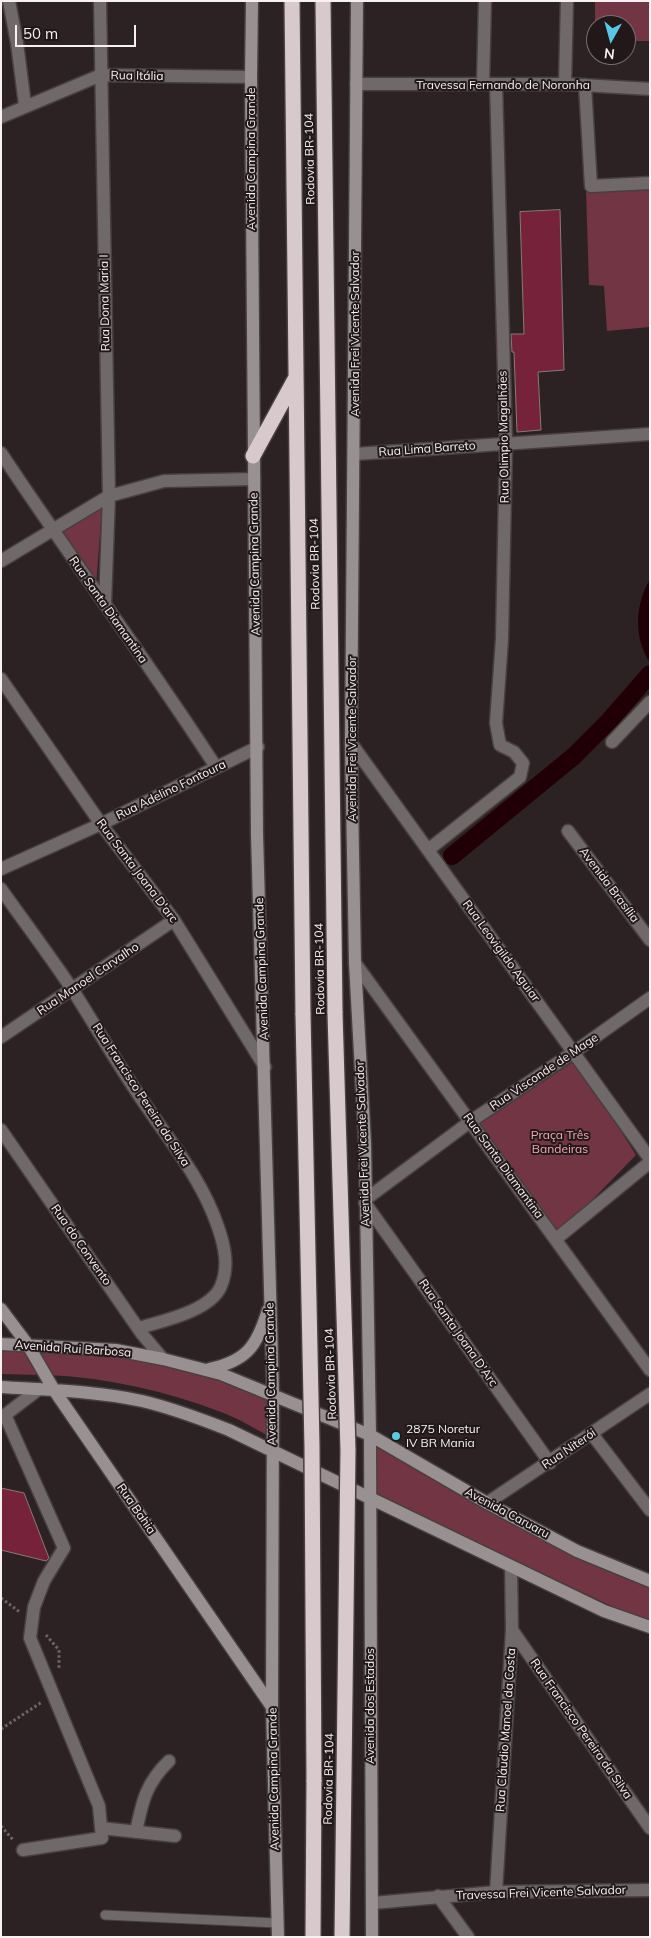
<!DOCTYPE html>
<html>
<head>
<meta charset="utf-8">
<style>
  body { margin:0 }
  #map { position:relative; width:651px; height:1938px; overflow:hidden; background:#2c2223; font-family:Mulish,sans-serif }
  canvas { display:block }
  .frame { position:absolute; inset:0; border:2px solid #f8f0f1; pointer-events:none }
  .north { position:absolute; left:586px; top:15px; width:50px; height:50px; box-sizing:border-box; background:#22181a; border:1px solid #786e70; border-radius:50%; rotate:187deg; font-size:14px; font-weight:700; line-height:20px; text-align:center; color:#f8f0f1 }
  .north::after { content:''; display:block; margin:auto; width:18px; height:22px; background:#58c8e4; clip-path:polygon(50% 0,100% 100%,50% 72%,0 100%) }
  .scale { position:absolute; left:15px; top:25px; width:121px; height:22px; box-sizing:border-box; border:2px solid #f8f0f1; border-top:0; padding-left:6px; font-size:15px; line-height:18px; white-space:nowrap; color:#f8f0f1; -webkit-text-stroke:4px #22181a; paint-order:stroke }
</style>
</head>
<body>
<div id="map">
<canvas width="651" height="1938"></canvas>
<div class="frame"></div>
<div class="north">N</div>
<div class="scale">50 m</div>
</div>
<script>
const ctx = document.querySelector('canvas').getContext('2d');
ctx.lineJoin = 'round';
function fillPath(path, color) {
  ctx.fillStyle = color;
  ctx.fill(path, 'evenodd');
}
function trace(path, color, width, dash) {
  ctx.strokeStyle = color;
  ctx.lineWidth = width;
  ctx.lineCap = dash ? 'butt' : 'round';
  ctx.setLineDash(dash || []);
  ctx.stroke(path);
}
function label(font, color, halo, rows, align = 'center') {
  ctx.font = font + ' Mulish,sans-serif';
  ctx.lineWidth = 4;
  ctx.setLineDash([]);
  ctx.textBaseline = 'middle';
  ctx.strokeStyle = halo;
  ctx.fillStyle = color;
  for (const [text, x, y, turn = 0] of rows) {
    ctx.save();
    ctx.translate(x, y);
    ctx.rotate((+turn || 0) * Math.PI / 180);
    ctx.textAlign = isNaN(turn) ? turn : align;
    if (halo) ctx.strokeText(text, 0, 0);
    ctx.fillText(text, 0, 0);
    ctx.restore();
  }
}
fillPath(new Path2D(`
  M595 1H650V41H626V25H596L595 41Z
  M650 188V327L607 331 604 286 589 285 586 190Z
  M102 507 96 587 60 532Z
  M576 1060 636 1155 560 1233 473 1128Z
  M1 1347 26 1348 40 1375 1 1374Z
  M36 1349 120 1355 217 1377 268 1395 269 1436C253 1428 238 1418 221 1412 166 1391 108 1378 49 1375Z
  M373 1445 499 1514 650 1584V1621L620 1610 373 1494Z`), '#713543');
fillPath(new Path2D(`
  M650 579V663C633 637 635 605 650 579Z`), '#200006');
trace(new Path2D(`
  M452 856 574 756 609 721 650 674`), '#200006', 18);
const building = new Path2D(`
  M560 210 564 370 538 372 541 430 517 432 514 352H512L511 334H524L520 212Z
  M1 1488 24 1493 49 1558 46 1561 1 1550Z`);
fillPath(building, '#76223b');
trace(building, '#877a7c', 1);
const lane = new Path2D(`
  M105 1915 277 1923`);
const street = new Path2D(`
  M9 1 17 43 25 105
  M100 1 109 496 105 604
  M356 84H565L650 89
  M483 84 485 1
  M565 84 567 1
  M585 85 591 186 650 183
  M1 117 101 75 251 77
  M1 453C71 559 147 660 216 767
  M355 454 650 434
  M1 561 109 496 164 481 254 479
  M1 679 101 824 174 920 265 1067
  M612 742 650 702
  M351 743 650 1159
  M568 831 650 940
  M428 850 520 777 523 763 514 752 500 745 496 723 502 639 506 444 496 84
  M1 869 101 824 258 747
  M1 889C25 923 51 957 74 992 98 1030 121 1070 147 1107 173 1145 203 1182 218 1227 225 1247 229 1267 221 1286 211 1311 162 1321 139 1328
  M355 963 650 1370
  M1 1037 174 920
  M1 1130 142 1334 163 1359
  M366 1199 471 1121 574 1052 650 998
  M365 1203 550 1463
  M556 1239 650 1162
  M592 1434 650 1510
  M487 1503 650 1394
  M512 1630 650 1828
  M101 1828 175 1836
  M136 1832C142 1802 146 1783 169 1761
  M23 1850 102 1838 99 1806 30 1638 34 1607 44 1581 64 1548 5 1415 39 1389
  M496 1892 512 1630 511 1567
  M438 1896 468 1937
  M373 1903 496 1892 650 1890`);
const secondary = new Path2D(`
  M252 1 251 77 257 834 273 1394 272 1707 278 1937
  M357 1 351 743 355 963 365 1144 370 1435 372 1937
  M1 1309 28 1345 54 1390 272 1707
  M1 1344 116 1350 163 1359 221 1374 370 1435 487 1503 577 1551 650 1581
  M209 1369C247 1361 257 1346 268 1310
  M1 1387C48 1390 96 1391 142 1401 172 1408 201 1419 229 1430L604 1611 650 1627`);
const highway = new Path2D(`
  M292 1 303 1015
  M323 1 335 1013
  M253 456 295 379
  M313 1937 314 1780`);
trace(lane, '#493f40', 11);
trace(street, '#493f40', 15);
trace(secondary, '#493f40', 15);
trace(highway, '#493f40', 18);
trace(new Path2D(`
  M1 1598 21 1613
  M46 1635 59 1650V1669
  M1 1729 42 1702
  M1 1826 14 1841`), '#6e6465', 3, [2.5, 2.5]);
trace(lane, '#6f696a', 9);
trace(street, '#6f696a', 12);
trace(secondary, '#999091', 12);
trace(highway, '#d8c9cc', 15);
const highwayBridge = new Path2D(`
  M335 1013 348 1450 342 1937
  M303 1015 312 1447 314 1780`);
trace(highwayBridge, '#493f40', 18, []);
trace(highwayBridge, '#d8c9cc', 15);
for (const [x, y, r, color] of [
  [396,1436,5,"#58c8e4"]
]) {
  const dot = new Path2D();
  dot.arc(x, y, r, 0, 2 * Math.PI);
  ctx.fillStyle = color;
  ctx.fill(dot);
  trace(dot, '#22181a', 2);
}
label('12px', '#f8f0f1', '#22181a', [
  ["Rua Itália",137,76,1],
  ["Travessa Fernando de Noronha",503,85],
  ["Avenida Campina Grande",251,159,-90],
  ["Rodovia BR-104",310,159,-91],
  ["Rua Dona Maria I",105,303,-91],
  ["Avenida Frei Vicente Salvador",355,334,-90],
  ["Rua Olimpio Magalhães",504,437,-91],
  ["Rua Lima Barreto",427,449,-4],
  ["Avenida Campina Grande",255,564,-91],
  ["Rodovia BR-104",315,564,-91],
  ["Rua Santa Diamantina",108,610,55],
  ["Avenida Frei Vicente Salvador",352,739,-90],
  ["Rua Adelino Fontoura",171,790,-26],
  ["Rua Santa Joana D'arc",137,871,53],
  ["Avenida Brasília",609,885,53],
  ["Rua Leovigildo Aguiar",501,951,54],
  ["Avenida Campina Grande",262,969,-92],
  ["Rodovia BR-104",320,969,-91],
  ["Rua Manoel Carvalho",88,979,-34],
  ["Rua Visconde de Mage",544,1072,-34],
  ["Rua Francisco Pereira da Silva",141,1095,57],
  ["Avenida Frei Vicente Salvador",363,1144,-92],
  ["Rua Santa Diamantina",503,1166,54],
  ["Rua do Convento",81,1245,55],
  ["Rua Santa Joana D'Arc",458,1333,55],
  ["Avenida Rui Barbosa",73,1349,4],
  ["Avenida Campina Grande",271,1374,-91],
  ["Rodovia BR-104",331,1374,-92],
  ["Rua Niterói",569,1449,-34],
  ["Rua Bahia",136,1509,55],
  ["Avenida Caruaru",507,1513,28],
  ["Avenida dos Estados",370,1706,-90],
  ["Rua Francisco Pereira da Silva",581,1729,55],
  ["Rua Cláudio Manoel da Costa",506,1730,-86],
  ["Avenida Campina Grande",274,1779,-91],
  ["Rodovia BR-104",329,1779,-89],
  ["Travessa Frei Vicente Salvador",541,1893,-2]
]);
label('12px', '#f3a9b7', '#22181a', [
  ["Praça Três",560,1135],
  ["Bandeiras",560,1149]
]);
label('12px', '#f8f0f1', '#22181a', [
  ["2875 Noretur",406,1429],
  ["IV BR Mania",406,1443]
], 'left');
</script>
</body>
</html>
